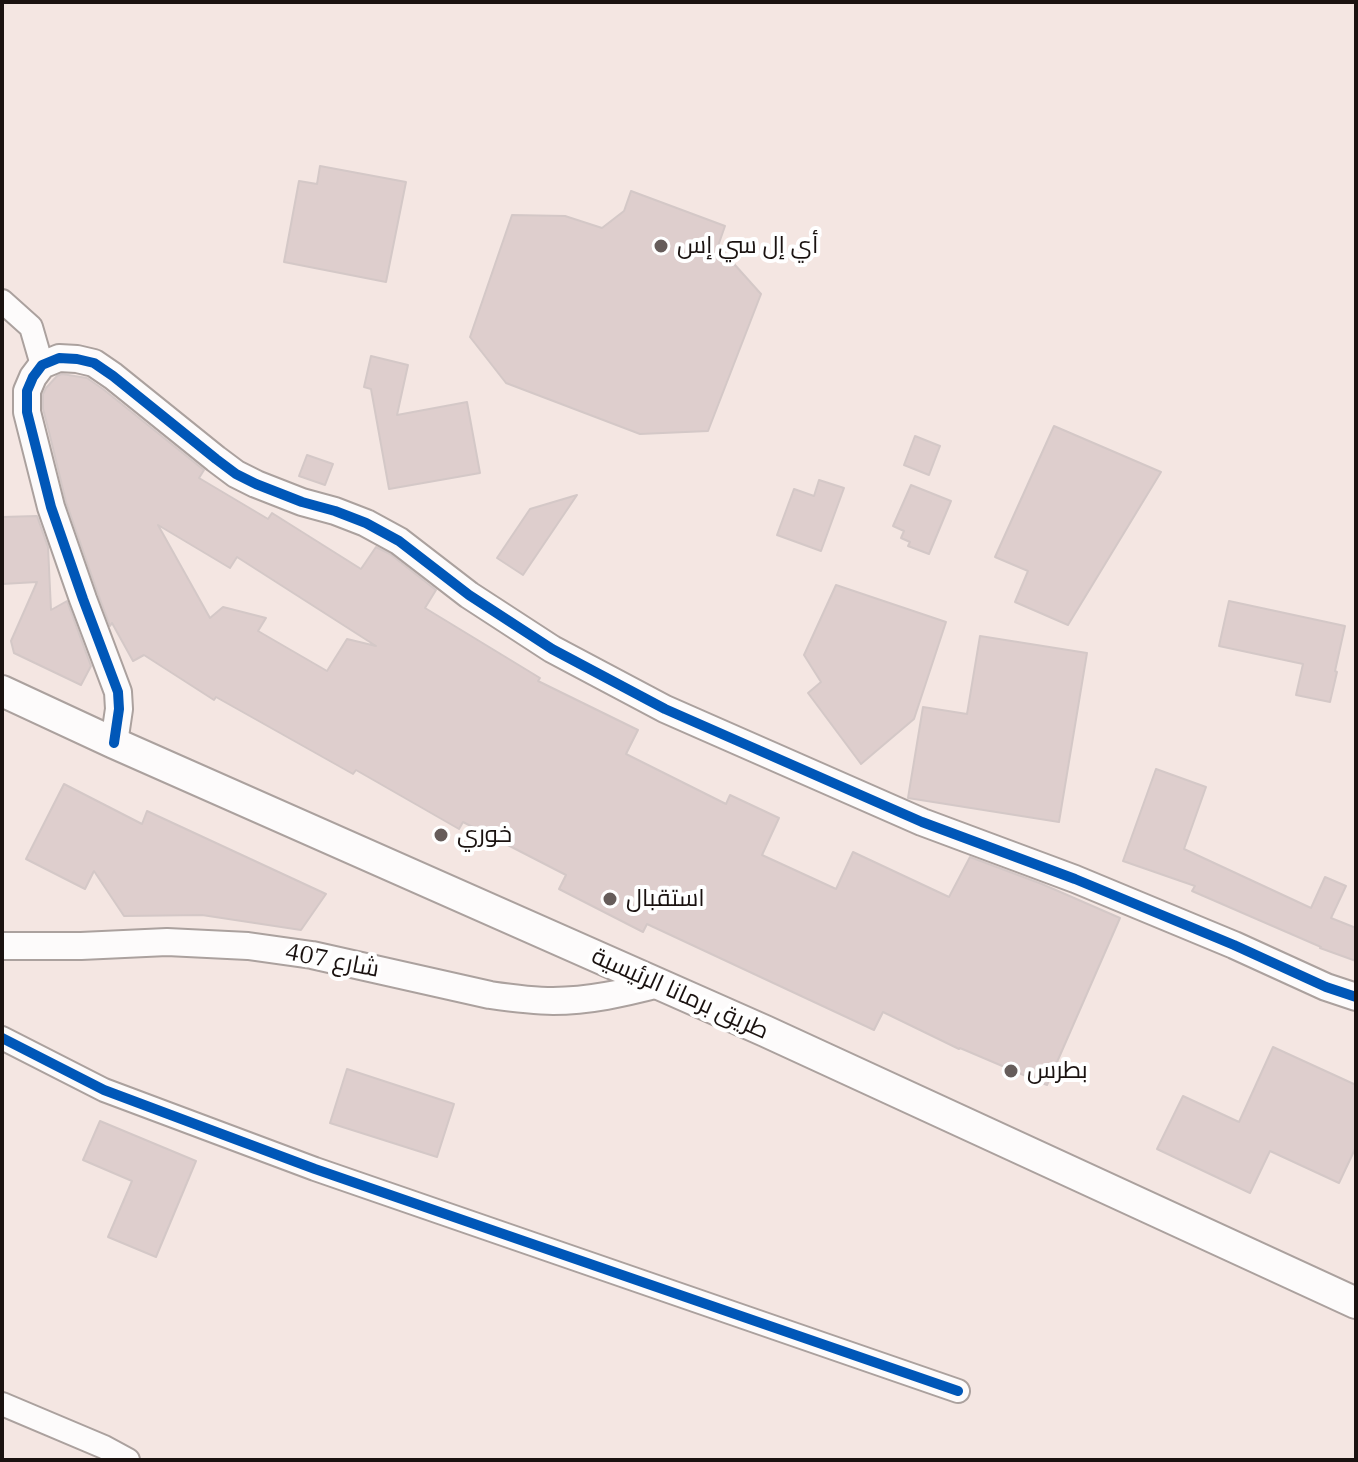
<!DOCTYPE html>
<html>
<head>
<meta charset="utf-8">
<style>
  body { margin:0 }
  #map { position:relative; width:1358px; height:1462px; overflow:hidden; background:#f4e6e2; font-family:"IBM Plex Serif",serif }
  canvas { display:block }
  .frame { position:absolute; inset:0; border:4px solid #1a1210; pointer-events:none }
</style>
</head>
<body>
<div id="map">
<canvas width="1358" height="1462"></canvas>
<div class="frame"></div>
</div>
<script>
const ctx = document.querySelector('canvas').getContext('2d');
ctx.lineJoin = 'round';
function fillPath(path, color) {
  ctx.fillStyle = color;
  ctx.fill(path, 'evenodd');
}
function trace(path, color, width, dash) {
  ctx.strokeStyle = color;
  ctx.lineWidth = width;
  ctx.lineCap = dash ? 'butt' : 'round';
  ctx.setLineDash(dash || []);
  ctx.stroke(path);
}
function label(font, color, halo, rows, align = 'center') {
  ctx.font = font + ' "IBM Plex Serif",Cairo,serif';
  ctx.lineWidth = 8;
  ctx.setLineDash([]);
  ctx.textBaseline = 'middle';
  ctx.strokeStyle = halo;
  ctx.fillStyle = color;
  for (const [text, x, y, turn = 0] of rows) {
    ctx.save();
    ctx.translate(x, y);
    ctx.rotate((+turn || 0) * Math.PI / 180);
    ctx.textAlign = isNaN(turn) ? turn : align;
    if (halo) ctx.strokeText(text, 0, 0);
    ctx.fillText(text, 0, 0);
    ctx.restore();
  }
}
const building = new Path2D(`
  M320 166 406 182 386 282 284 262 299 181 317 184Z
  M631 191 725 226 718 246 761 294 708 431 640 434 506 383 470 337 512 215 565 216 602 228 624 211Z
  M371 356 408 365 397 415 467 402 480 473 389 489 371 389 364 387Z
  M62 374 87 378 103 389 204 470 199 478 268 519 272 513 361 569 376 547 390 554 436 590 425 608 540 678 538 681 638 730 626 754 726 804 730 795 779 818 762 855 836 889 853 852 949 897 970 857 1042 884 1120 918 1047 1085 960 1048 959 1049 883 1012 874 1030 647 924 643 932 559 889 566 875 463 822 459 829 356 770 353 774 216 697 214 700 144 655 133 661 112 623 110 626 98 594 66 502 49 432 43 409V394L46 388 57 376ZM158 525 230 568 237 557 376 646 347 639 327 671 258 631 266 618 223 607 210 618Z
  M1054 426 1161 472 1068 625 1015 602 1028 571 995 557Z
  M915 436 940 446 929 475 904 465Z
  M307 455 333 464 325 485 299 476Z
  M819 480 844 488 821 551 777 535 794 489 814 496Z
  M911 485 951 501 929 554 908 546 910 542 901 538 904 531 893 526Z
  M577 495 523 575 497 558 530 509Z
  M37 516 48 547 51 610 67 601 91 666 81 685 14 653 11 641 37 582 2 584V517Z
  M836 585 946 622 914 719 861 764 808 693 821 682 804 655Z
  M1229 601 1345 626 1335 671 1337 672 1330 702 1296 695 1303 664 1219 646Z
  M980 636 1087 653 1059 822 908 798 923 707 967 714Z
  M1156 769 1206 787 1184 849 1311 908 1325 877 1346 886 1331 918 1356 928V961L1320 948 1321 947 1192 891 1195 886 1123 861Z
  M64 784 142 824 147 811 326 894 301 930 202 915 124 916 94 871 85 889 26 859Z
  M1273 1047 1356 1085V1147L1339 1183 1270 1151 1250 1193 1157 1149 1183 1096 1239 1122Z
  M347 1069 454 1104 437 1157 330 1123Z
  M100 1121 196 1161 156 1257 108 1237 132 1181 83 1160Z`);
fillPath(building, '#dececd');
trace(building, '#d4c8c7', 2);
const minor = new Path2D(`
  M2 301 31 327 42 365
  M2 1038 104 1090 315 1169 958 1391
  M2 1404 104 1447 128 1460`);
const tertiary = new Path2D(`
  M114 743 119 709 118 692 83 599 51 507 27 412V391L33 377 42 365 59 358 77 359 94 363 113 376 216 459 236 474 256 484 302 502 335 511 366 523 399 541 469 595 552 649 665 709 922 822 1075 879 1234 945 1326 987 1356 997
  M2 946H81L167 942 248 946 312 955 490 995C511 998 532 1001 553 1001 589 1001 624 993 659 984`);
const secondary = new Path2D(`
  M2 691 114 743 765 1031 1356 1303`);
trace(minor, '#aba19e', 26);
trace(tertiary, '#aba19e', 30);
trace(secondary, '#aba19e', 34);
trace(minor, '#fdfbfb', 22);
trace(tertiary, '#fdfbfb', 26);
trace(secondary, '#fdfbfb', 30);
trace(new Path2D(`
  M114 743 119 709 118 692 83 599 51 507 27 412V391L33 377 42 365 59 358 77 359 94 363 113 376 216 459 236 474 256 484 302 502 335 511 366 523 399 541 469 595 552 649 665 709 922 822 1075 879 1234 945 1326 987 1356 997
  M2 1038 104 1090 315 1169 958 1391`), '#0057b8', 10);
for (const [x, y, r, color] of [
  [661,246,8,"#665c5a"],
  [441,835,8,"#665c5a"],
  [610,899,8,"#665c5a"],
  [1011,1071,8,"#665c5a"]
]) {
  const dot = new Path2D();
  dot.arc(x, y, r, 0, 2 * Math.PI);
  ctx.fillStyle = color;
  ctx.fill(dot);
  trace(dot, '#fff', 3);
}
label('24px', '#1a1210', '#fff', [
  ["أي إل سي إس",677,246],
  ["خوري",457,835],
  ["استقبال",626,899],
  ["بطرس",1027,1071]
], 'left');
label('24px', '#1a1210', '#fff', [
  ["شارع 407",332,961,11],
  ["طريق برمانا الرئيسية",680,994,24]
]);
</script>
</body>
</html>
